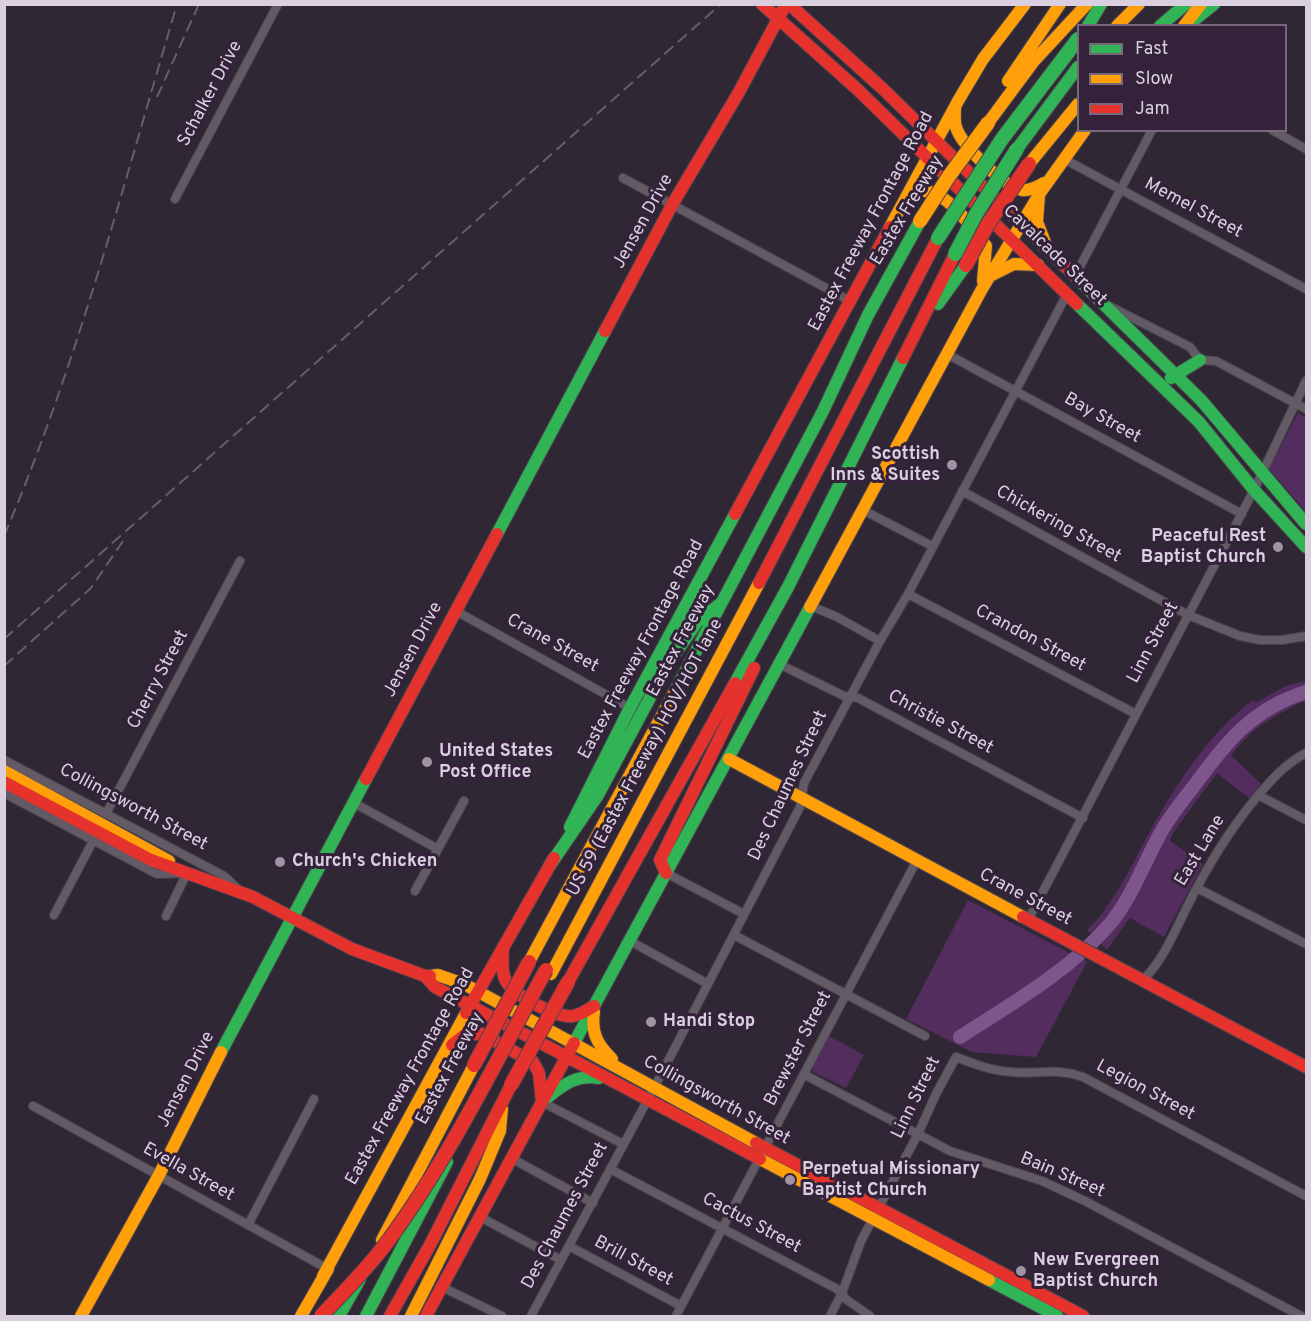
<!DOCTYPE html>
<html>
<head>
<meta charset="utf-8">
<style>
  body { margin:0 }
  #map { position:relative; width:1311px; height:1321px; overflow:hidden; background:#302734; font-family:Overpass,sans-serif }
  canvas { display:block }
  .frame { position:absolute; inset:0; border:6px solid #dacfde; pointer-events:none }
  .legend { position:absolute; left:1077px; top:24px; width:210px; height:108px; box-sizing:border-box; background:#332239; border:2px solid #76677b; margin:0; padding:8px 10px; list-style:none; font-size:18px; color:#dacfde }
  .legend li { display:flex; align-items:center; gap:12px; height:30px }
  .legend b { width:30px; border:2px solid #76677b }
</style>
</head>
<body>
<div id="map">
<canvas width="1311" height="1321"></canvas>
<div class="frame"></div>
<ul class="legend">
<li><b style="height:8px;background:#30b455"></b>Fast</li>
<li><b style="height:8px;background:#ff9f0a"></b>Slow</li>
<li><b style="height:8px;background:#e5322d"></b>Jam</li>
</ul>
</div>
<script>
const ctx = document.querySelector('canvas').getContext('2d');
ctx.lineJoin = 'round';
function fillPath(path, color) {
  ctx.fillStyle = color;
  ctx.fill(path, 'evenodd');
}
function trace(path, color, width, dash) {
  ctx.strokeStyle = color;
  ctx.lineWidth = width;
  ctx.lineCap = dash ? 'butt' : 'round';
  ctx.setLineDash(dash || []);
  ctx.stroke(path);
}
function label(font, color, halo, rows, align = 'center') {
  ctx.font = font + ' Overpass,sans-serif';
  ctx.lineWidth = 6;
  ctx.setLineDash([]);
  ctx.textBaseline = 'middle';
  ctx.strokeStyle = halo;
  ctx.fillStyle = color;
  for (const [text, x, y, turn = 0] of rows) {
    ctx.save();
    ctx.translate(x, y);
    ctx.rotate((+turn || 0) * Math.PI / 180);
    ctx.textAlign = isNaN(turn) ? turn : align;
    if (halo) ctx.strokeText(text, 0, 0);
    ctx.fillText(text, 0, 0);
    ctx.restore();
  }
}
fillPath(new Path2D(`
  M1298 413 1306 417V512L1269 469Z
  M1306 681V702H1302C1271 718 1253 727 1231 755L1261 784 1249 798 1217 773 1173 833 1170 841 1203 864 1164 937 1130 918 1107 950 1087 930C1094 922 1103 914 1108 905 1127 878 1141 846 1158 817 1183 774 1213 730 1253 700L1256 703 1285 686Z
  M968 900 1087 962 1036 1057 972 1052 906 1019Z
  M829 1036 864 1055 846 1088 813 1072 812 1067Z`), '#522d5e');
trace(new Path2D(`
  M960 1037C1011 1004 1068 972 1109 925 1130 901 1144 863 1160 834 1169 817 1182 801 1194 786 1226 742 1252 709 1306 692`), '#7e568c', 14);
const street = new Path2D(`
  M1272 130 1306 149
  M1064 159 1306 289
  M623 178 850 301
  M175 199 278 4
  M1075 276 1152 130
  M1107 305 1190 347 1200 360 1216 361 1306 409
  M947 354 1242 514
  M962 491 1188 615 1240 636 1260 640H1282L1306 636
  M863 510 932 546
  M908 594 1136 714
  M811 606 837 617 880 641
  M456 611 630 708
  M779 664 844 696 858 698 1083 818
  M4 760 224 876 239 890
  M4 793 157 874 187 873 166 916
  M1258 795 1306 820
  M354 803 438 849
  M106 814 240 561
  M666 873 744 914
  M1197 888 1306 944
  M415 891 464 801
  M54 915 93 841
  M1028 920 1254 490 1306 381
  M734 935 925 1036
  M630 941 708 984
  M1142 981C1162 962 1173 935 1185 911 1205 870 1227 833 1256 798 1271 780 1285 764 1306 753
  M805 1075 950 1151 1042 1181 1085 1201 1301 1316
  M542 1102 623 1144
  M33 1106 328 1269
  M511 1158 593 1203
  M610 1169 837 1289 847 1300 870 1316
  M480 1217 561 1260
  M248 1225 314 1099
  M569 1246 681 1306
  M442 1287 502 1316
  M531 1316 654 1088 800 807 804 783 880 641 908 594 1067 294
  M676 1316 917 860
  M830 1316 842 1293 861 1241 918 1134 936 1094 956 1057C974 1064 992 1071 1012 1072 1038 1075 1055 1067 1083 1077L1306 1196`);
const fast = new Path2D(`
  M1193 21 1214 4
  M1088 26 1101 4
  M1160 26 1186 4
  M1017 149 1078 67
  M1078 279 1201 400 1306 524
  M938 304 966 265
  M1077 304 1199 422 1254 490 1306 547
  M1171 378 1200 360
  M497 534 605 331
  M735 683 788 587 903 358
  M675 691 823 411 868 315 920 221
  M570 827 630 708 735 514
  M550 865 598 795 668 664 697 622 720 604
  M574 1043 810 607
  M221 1052 366 779
  M548 1097C564 1084 578 1074 599 1078
  M989 1280 1057 1316
  M339 1316 360 1279
  M366 1316 447 1162`);
const slow = new Path2D(`
  M1117 26 1139 4
  M1184 26 1201 4
  M1008 81 1060 4
  M955 108C955 114 954 121 956 127 961 145 1003 186 1022 190 1030 191 1037 187 1044 183
  M988 123 1034 61 1087 4
  M1029 164 1078 104
  M1039 195 1037 222 1046 245
  M905 200C910 197 916 192 922 191 946 189 973 229 986 246L983 281
  M890 227 958 101 983 59 1025 4
  M992 275 1014 264 1038 265
  M810 607 982 289 1040 193 1085 130
  M729 759 1023 917
  M4 771 169 861
  M529 962 675 691
  M551 974 759 583
  M430 976 438 975 464 984 756 1143
  M594 1012C591 1033 597 1044 612 1059
  M760 1159 989 1280
  M382 1240 474 1065
  M323 1276 466 1013
  M81 1316 159 1175 221 1052
  M301 1316 328 1269
  M411 1316 480 1179 500 1131 502 1109`);
const jam = new Path2D(`
  M762 4 857 89 1077 304
  M789 4 883 89 1078 279
  M605 331 672 205 739 92 786 4
  M903 358 955 254
  M735 514 890 227
  M759 583 938 238
  M366 779 497 534
  M4 782 151 860 253 897 352 949 425 976H430
  M666 873 660 860 754 668
  M1023 917 1306 1067
  M503 947C503 957 501 970 505 979 512 995 556 1018 573 1016 581 1015 587 1010 594 1006
  M425 976 435 987 760 1159
  M568 982 735 683
  M466 1013 554 858
  M452 1045 466 1034H482L533 1062 539 1073 542 1102
  M756 1143 1083 1316
  M390 1316 430 1245 511 1085
  M426 1316 574 1043`);
trace(street, '#4a434e', 10);
trace(fast, '#4a434e', 14);
trace(slow, '#4a434e', 14);
trace(jam, '#4a434e', 14);
trace(street, '#625b65', 8);
trace(fast, '#30b455', 12);
trace(slow, '#ff9f0a', 12);
trace(jam, '#e5322d', 12);
trace(new Path2D(`
  M157 97 199 4
  M4 536C77 365 124 183 177 4
  M4 639 721 4
  M4 666 91 588 123 541`), '#665e68', 2, [12, 6]);
const fastBridge = new Path2D(`
  M938 238 1002 139 1078 39
  M955 254 976 214 1017 149`);
const slowBridge = new Path2D(`
  M920 221 949 176 988 123`);
const jamBridge = new Path2D(`
  M966 265 988 224 1029 164
  M474 1065 529 962
  M511 1085 568 982
  M321 1316C344 1292 368 1268 388 1241 450 1157 496 1061 546 970`);
trace(fastBridge, '#4a434e', 16, []);
trace(slowBridge, '#4a434e', 16, []);
trace(jamBridge, '#4a434e', 16, []);
trace(fastBridge, '#30b455', 14);
trace(slowBridge, '#ff9f0a', 14);
trace(jamBridge, '#e5322d', 14);
for (const [x, y, r, color] of [
  [952,465,6,"#9e94a2"],
  [1278,547,6,"#9e94a2"],
  [427,762,6,"#9e94a2"],
  [280,862,6,"#9e94a2"],
  [651,1022,6,"#9e94a2"],
  [790,1180,6,"#9e94a2"],
  [1021,1271,6,"#9e94a2"]
]) {
  const dot = new Path2D();
  dot.arc(x, y, r, 0, 2 * Math.PI);
  ctx.fillStyle = color;
  ctx.fill(dot);
  trace(dot, '#332239', 2);
}
label('18px', '#dacfde', '#332239', [
  ["Schalker Drive",211,94,-62],
  ["Memel Street",1193,209,28],
  ["Eastex Freeway",908,211,-59],
  ["Jensen Drive",644,222,-61],
  ["Eastex Freeway Frontage Road",872,222,-62],
  ["Cavalcade Street",1054,256,44],
  ["Bay Street",1102,419,29],
  ["Chickering Street",1058,525,29],
  ["Crandon Street",1030,639,28],
  ["Eastex Freeway",682,641,-62],
  ["Linn Street",1154,643,-62],
  ["Crane Street",552,644,29],
  ["Jensen Drive",414,650,-62],
  ["Eastex Freeway Frontage Road",642,650,-62],
  ["Cherry Street",159,680,-62],
  ["Christie Street",940,723,28],
  ["US 59 (Eastex Freeway) HOV/HOT lane",646,758,-62],
  ["Des Chaumes Street",789,786,-65],
  ["Collingsworth Street",133,808,28],
  ["East Lane",1201,851,-59],
  ["Crane Street",1025,898,28],
  ["Brewster Street",799,1049,-63],
  ["Eastex Freeway",451,1069,-62],
  ["Eastex Freeway Frontage Road",411,1077,-61],
  ["Jensen Drive",187,1080,-63],
  ["Legion Street",1145,1091,28],
  ["Linn Street",917,1098,-64],
  ["Collingsworth Street",716,1101,29],
  ["Evella Street",188,1173,29],
  ["Bain Street",1062,1176,23],
  ["Des Chaumes Street",566,1216,-62],
  ["Cactus Street",751,1224,28],
  ["Brill Street",633,1262,28]
]);
label('bold 18px', '#dacfde', '#332239', [
  ["Scottish",940,455,"right"],
  ["Inns & Suites",940,476,"right"],
  ["Peaceful Rest",1266,537,"right"],
  ["Baptist Church",1266,558,"right"],
  ["United States",439,752],
  ["Post Office",439,773],
  ["Church's Chicken",292,862],
  ["Handi Stop",663,1022],
  ["Perpetual Missionary",802,1170],
  ["Baptist Church",802,1191],
  ["New Evergreen",1033,1261],
  ["Baptist Church",1033,1282]
], 'left');
</script>
</body>
</html>
